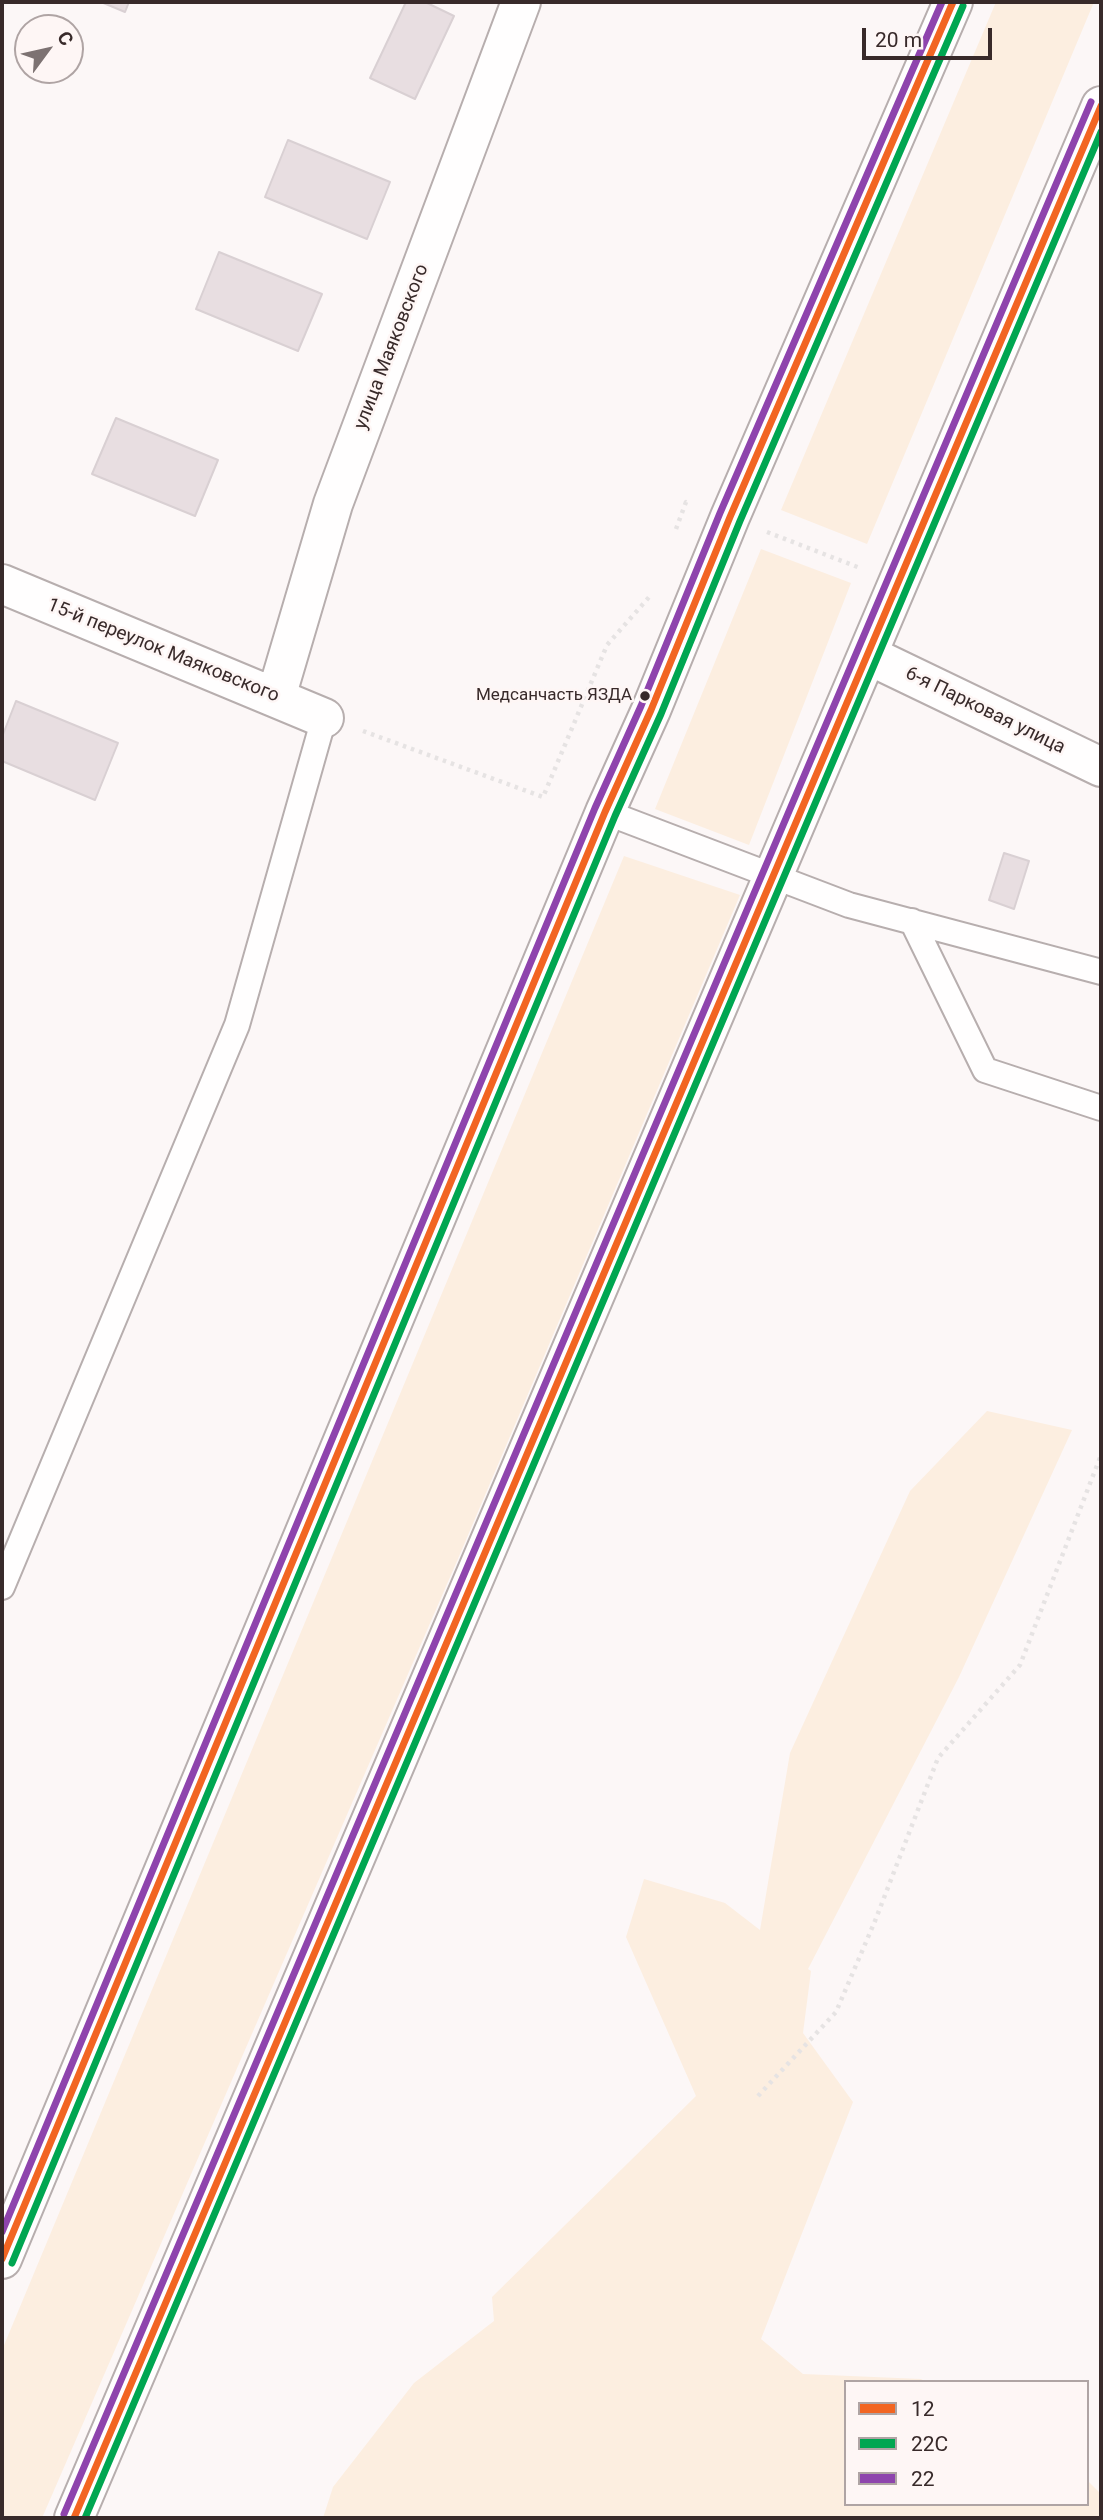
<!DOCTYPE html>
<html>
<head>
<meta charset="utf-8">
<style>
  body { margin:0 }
  #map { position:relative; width:1103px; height:2520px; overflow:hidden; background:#fcf7f7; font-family:Roboto,sans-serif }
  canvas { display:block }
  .frame { position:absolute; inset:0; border:4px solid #382a2a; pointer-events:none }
  .legend { position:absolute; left:844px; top:2380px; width:245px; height:126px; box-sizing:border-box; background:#fef6f5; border:2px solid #afa4a4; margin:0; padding:9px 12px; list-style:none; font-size:21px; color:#382a2a }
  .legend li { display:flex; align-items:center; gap:14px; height:35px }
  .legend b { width:35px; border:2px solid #afa4a4 }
  .north { position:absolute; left:14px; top:14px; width:70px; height:70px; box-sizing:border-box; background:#fef6f5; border:2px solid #afa4a4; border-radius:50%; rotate:57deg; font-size:19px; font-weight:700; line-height:28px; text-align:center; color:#382a2a }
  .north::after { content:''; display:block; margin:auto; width:24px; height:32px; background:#7d7272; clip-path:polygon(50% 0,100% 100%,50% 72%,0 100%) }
  .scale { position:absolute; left:862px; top:28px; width:130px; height:32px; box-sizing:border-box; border:4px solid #382a2a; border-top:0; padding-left:9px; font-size:21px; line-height:24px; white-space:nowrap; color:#382a2a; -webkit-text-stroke:5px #fef6f5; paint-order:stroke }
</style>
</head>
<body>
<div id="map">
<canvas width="1103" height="2520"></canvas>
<div class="frame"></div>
<ul class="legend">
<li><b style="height:9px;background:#f26522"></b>12</li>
<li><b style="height:9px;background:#00a651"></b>22С</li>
<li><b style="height:9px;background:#8e44ad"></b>22</li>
</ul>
<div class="north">С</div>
<div class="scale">20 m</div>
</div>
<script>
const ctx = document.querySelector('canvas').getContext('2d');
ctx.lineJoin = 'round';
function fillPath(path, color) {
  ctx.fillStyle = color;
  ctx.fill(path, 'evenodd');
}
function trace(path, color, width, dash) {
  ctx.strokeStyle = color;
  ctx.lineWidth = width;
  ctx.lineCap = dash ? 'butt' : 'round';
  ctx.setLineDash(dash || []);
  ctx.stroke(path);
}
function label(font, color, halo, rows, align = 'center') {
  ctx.font = font + ' Roboto,sans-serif';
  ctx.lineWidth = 5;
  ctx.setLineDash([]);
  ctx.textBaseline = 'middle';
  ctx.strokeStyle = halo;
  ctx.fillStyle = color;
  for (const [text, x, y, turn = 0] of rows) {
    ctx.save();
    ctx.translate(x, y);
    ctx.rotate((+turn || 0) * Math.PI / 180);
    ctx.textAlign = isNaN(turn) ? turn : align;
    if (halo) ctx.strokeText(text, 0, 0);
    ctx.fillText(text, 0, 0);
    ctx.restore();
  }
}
fillPath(new Path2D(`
  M996 2H1094L867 544 781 510Z
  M761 549 851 583 749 845 655 809Z
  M624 856 740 895 457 1561 42 2518H2V2350Z
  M987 1411 1072 1430 959 1677 808 1969 811 1971 803 2033 853 2102 761 2339 803 2374 921 2379 926 2382H846V2504H1087V2480L1101 2494V2518H323L333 2487 414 2383 494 2321 492 2297 696 2096 626 1937 644 1879 725 1903 760 1930 790 1753 910 1491Z`), '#fceee0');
const building = new Path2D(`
  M101 2H129L125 12Z
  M406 2H425L454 16 415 99 370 78Z
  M288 140 390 182 367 239 265 197Z
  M219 252 322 294 298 351 196 309Z
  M116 418 218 460 195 516 92 474Z
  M16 701 118 743 95 800 2 761V737Z
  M1004 853 1029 861 1014 909 989 900Z`);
fillPath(building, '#e8dee1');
trace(building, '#d9d0d3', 2);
const lane = new Path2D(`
  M605 812 849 905 1101 972
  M912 921 985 1070 1101 1108
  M2 1587 237 1025 324 718`);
const street = new Path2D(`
  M2 584 324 718
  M868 655 1101 767
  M276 697 333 504 521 2`);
const secondary = new Path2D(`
  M2 2259 605 812 651 710 730 517 953 2
  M74 2518 1101 106`);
trace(lane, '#b7aeae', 28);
trace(street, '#b7aeae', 42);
trace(secondary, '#b7aeae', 42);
trace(new Path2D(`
  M676 529 686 502 690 504
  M767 532 860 568
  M363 731 543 797 607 645 650 596
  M758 2096 836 2012 875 1921 938 1758 1020 1665 1101 1455`), '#e6e3e3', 4.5, [3.5, 5]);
trace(lane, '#fffefe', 24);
trace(street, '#fffefe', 38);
trace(secondary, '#fffefe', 38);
trace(new Path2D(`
  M2 2259 605 812 651 710 730 517 953 2
  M74 2518 1101 106`), '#f26522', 7);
trace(new Path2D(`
  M12 2263 615 816 661 714 740 521 963 6
  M85 2518 1101 132`), '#00a651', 7);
trace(new Path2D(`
  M2 2232 595 808 641 706 720 513 942 2
  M64 2514 1091 102`), '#8e44ad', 7);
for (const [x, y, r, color] of [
  [645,696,6,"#382a2a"]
]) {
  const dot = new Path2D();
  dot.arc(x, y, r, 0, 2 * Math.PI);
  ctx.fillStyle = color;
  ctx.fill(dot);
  trace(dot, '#fef6f5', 2.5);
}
label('17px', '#382a2a', '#fef6f5', [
  ["Медсанчасть ЯЗДА",632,696]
], 'right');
label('19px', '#382a2a', '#fef6f5', [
  ["улица Маяковского",392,347,-69],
  ["15-й переулок Маяковского",163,651,22],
  ["6-я Парковая улица",985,711,26]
]);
</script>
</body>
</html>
